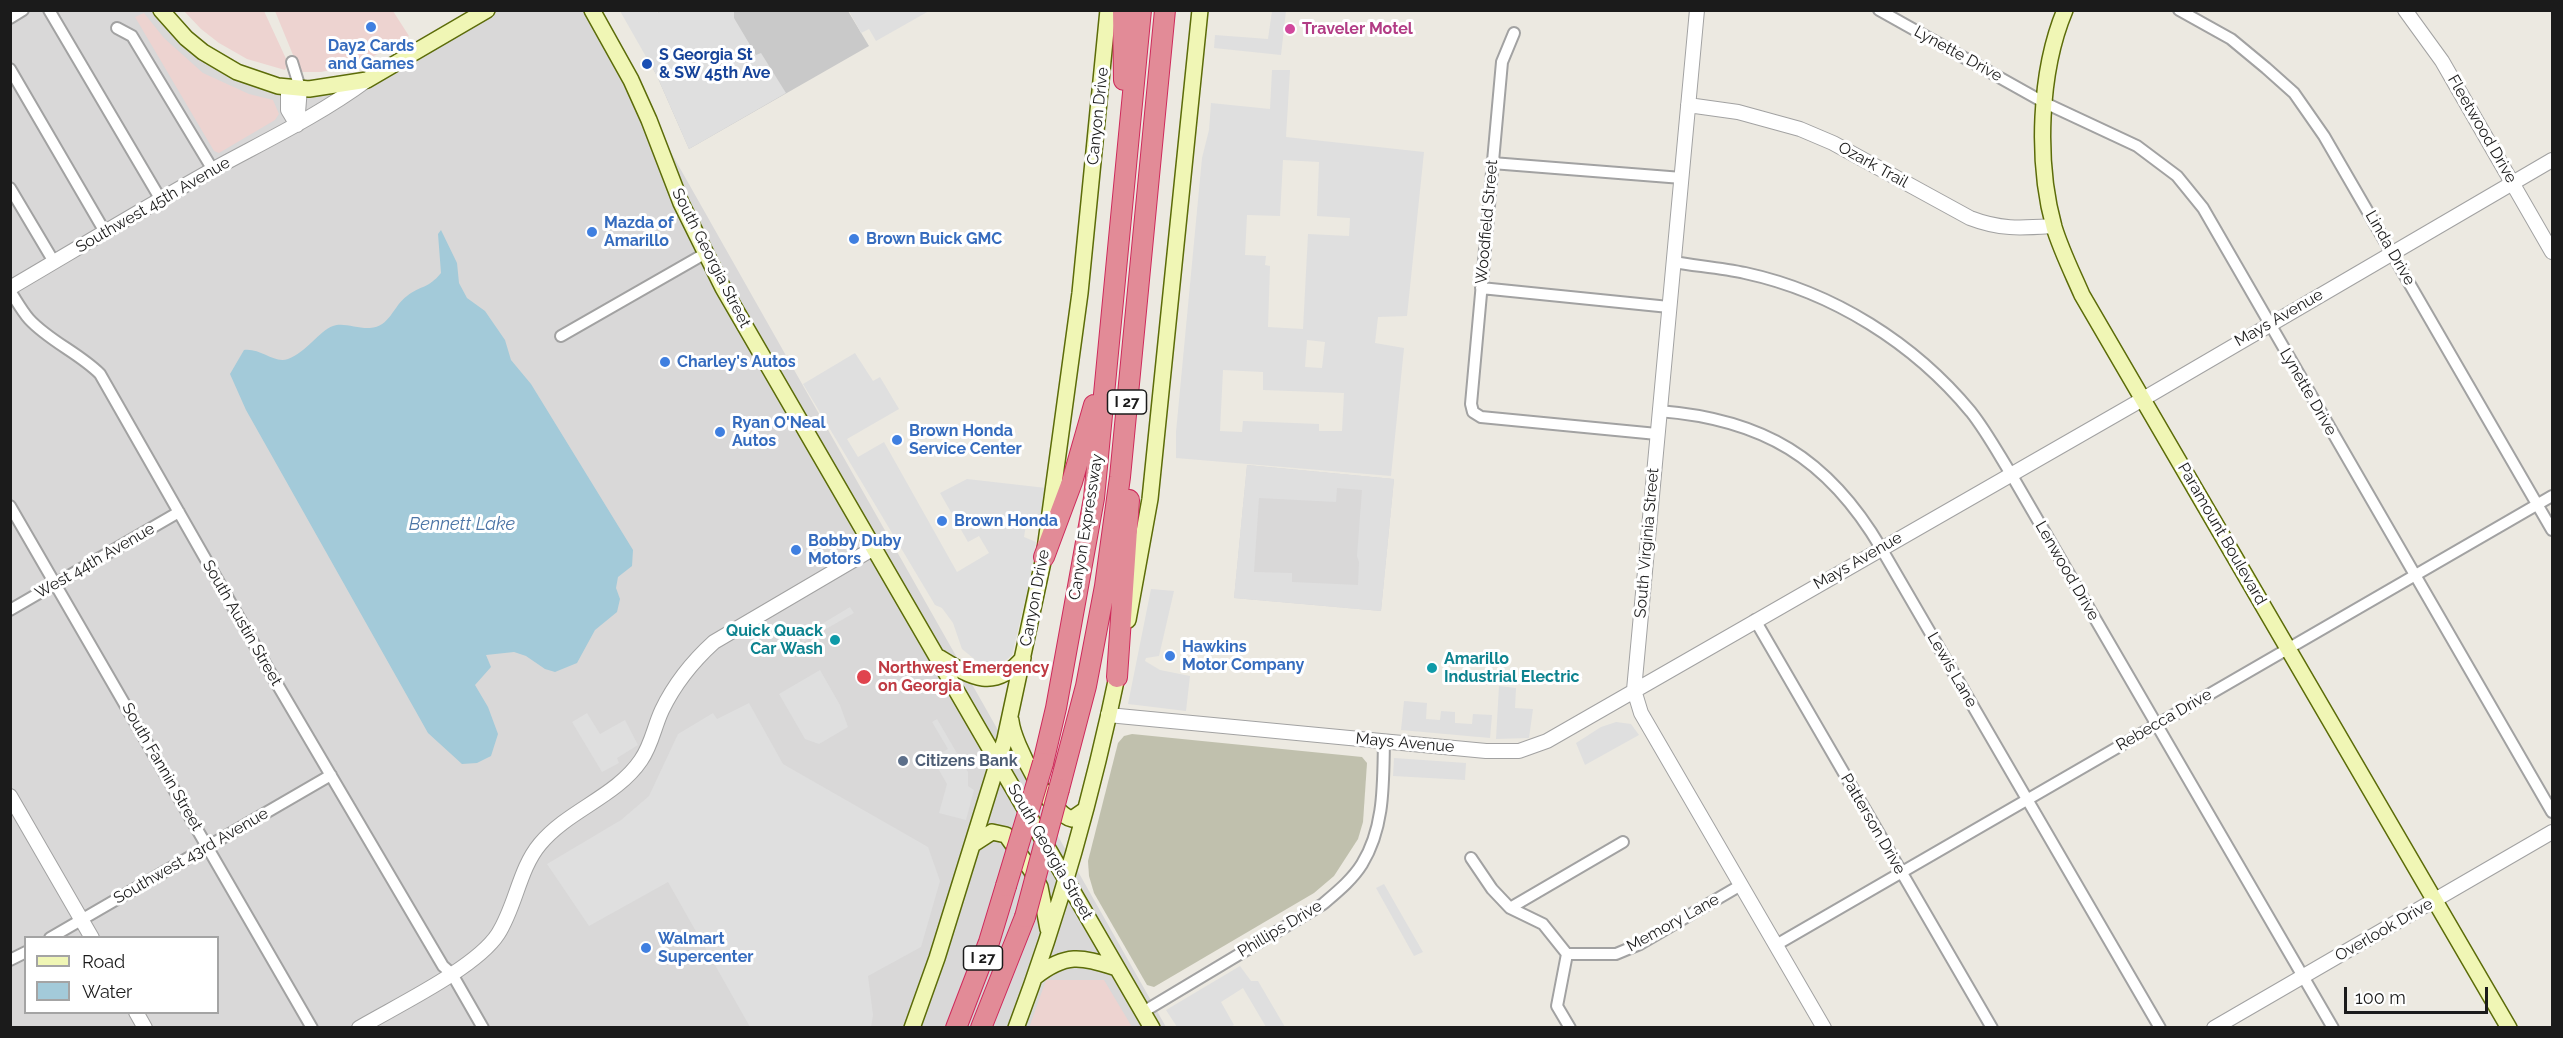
<!DOCTYPE html>
<html>
<head>
<meta charset="utf-8">
<style>
  body { margin:0 }
  #map { position:relative; width:2563px; height:1038px; overflow:hidden; background:#ece9e1; font-family:Raleway,sans-serif }
  canvas { display:block }
  .frame { position:absolute; inset:0; border:12px solid #1b1b1b; pointer-events:none }
  .legend { position:absolute; left:24px; top:936px; width:195px; height:78px; box-sizing:border-box; background:#fff; border:2px solid #a4a4a4; margin:0; padding:8px 10px; list-style:none; font-size:18px; color:#1b1b1b }
  .legend li { display:flex; align-items:center; gap:12px; height:30px }
  .legend b { width:30px; border:2px solid #a4a4a4 }
  .scale { position:absolute; left:2344px; top:987px; width:144px; height:27px; box-sizing:border-box; border:3px solid #1b1b1b; border-top:0; padding-left:8px; font-size:18px; line-height:21px; white-space:nowrap; color:#1b1b1b; -webkit-text-stroke:4px #fff; paint-order:stroke }
</style>
</head>
<body>
<div id="map">
<canvas width="2563" height="1038"></canvas>
<div class="frame"></div>
<ul class="legend">
<li><b style="height:8px;background:#f0f6b5"></b>Road</li>
<li><b style="height:16px;background:#a3cad9"></b>Water</li>
</ul>
<div class="scale">100 m</div>
</div>
<script>
const ctx = document.querySelector('canvas').getContext('2d');
ctx.lineJoin = 'round';
function fillPath(path, color) {
  ctx.fillStyle = color;
  ctx.fill(path, 'evenodd');
}
function trace(path, color, width, dash) {
  ctx.strokeStyle = color;
  ctx.lineWidth = width;
  ctx.lineCap = dash ? 'butt' : 'round';
  ctx.setLineDash(dash || []);
  ctx.stroke(path);
}
function label(font, color, halo, rows, align = 'center') {
  ctx.font = font + ' Raleway,sans-serif';
  ctx.lineWidth = 6;
  ctx.setLineDash([]);
  ctx.textBaseline = 'middle';
  ctx.strokeStyle = halo;
  ctx.fillStyle = color;
  for (const [text, x, y, turn = 0] of rows) {
    ctx.save();
    ctx.translate(x, y);
    ctx.rotate((+turn || 0) * Math.PI / 180);
    ctx.textAlign = isNaN(turn) ? turn : align;
    if (halo) ctx.strokeText(text, 0, 0);
    ctx.fillText(text, 0, 0);
    ctx.restore();
  }
}
fillPath(new Path2D(`
  M10 11H162L186 38 278 86 367 80 487 11H591L1166 1027H11ZM26 938H218V1012H26Z
  M1247 465 1394 479 1381 611 1234 598Z`), '#d9d8d8');
fillPath(new Path2D(`
  M184 11H264L288 63 285 70 247 59 219 43 201 29Z
  M275 11H393L409 36 360 64 321 72H300Z
  M144 13 164 38 203 73 249 94 273 100 279 114 275 120 219 153 214 151 135 17Z
  M1046 980H1104L1132 1027 1029 1028Z`), '#edd3d0');
fillPath(new Path2D(`
  M661 11H848L869 46 689 149 657 76 631 28Z`), '#c9c9c9');
fillPath(new Path2D(`
  M1132 734 1362 757 1367 763 1363 822 1358 839 1334 876 1314 893 1154 987 1147 985 1094 893 1089 876 1088 861 1118 743 1124 736Z`), '#c0c0ad');
fillPath(new Path2D(`
  M661 11H734V18L756 55 761 53 786 93 689 149 657 76 620 11H656L658 13Z
  M849 11H929L876 41 869 29 861 33Z
  M1272 11H1286L1281 55 1214 48 1215 35 1268 39Z
  M1272 70H1290L1286 137 1424 152 1407 316 1378 317 1375 343 1404 348 1391 476 1176 458V432L1202 158 1209 130 1211 103 1270 109ZM1283 160 1319 162 1317 216 1350 218 1349 236 1308 234 1303 329 1268 327 1270 266 1265 265 1266 256 1245 255 1247 215 1280 216ZM1307 340 1325 342 1322 368 1305 367ZM1223 370 1263 372V390L1344 393 1342 431H1319V424L1243 421 1242 432 1220 431Z
  M855 353 873 381 880 377 899 409 847 439 858 457 884 442 957 572 989 553 979 536 968 542 940 493 967 479 1046 488 1041 521 1027 519 1024 537 1036 542 1029 584 1012 655 1004 662 993 666 979 663 962 649 953 623 942 608 935 605 803 384Z
  M1247 465 1394 479 1381 611 1234 598ZM1337 488 1362 490 1357 556 1359 562 1358 585 1292 582V573L1254 572 1259 498 1336 502Z
  M1151 589 1174 591 1159 656 1146 658 1145 661 1160 670 1190 676 1186 711 1128 704Z
  M850 607 854 613 803 642 800 637Z
  M820 670 840 705 848 727 819 744 805 739 779 694Z
  M1499 686 1516 688 1515 708 1533 709 1529 738 1496 739Z
  M1404 701 1427 703 1426 719 1440 720 1441 711 1455 712V723L1472 724 1473 714 1492 715 1490 738 1401 730Z
  M749 703 783 764 928 847 940 881 921 947 868 976 873 1015 871 1027H750L668 882 589 926 547 864 621 820 649 796 678 734 713 713 717 719Z
  M587 713 600 734 625 720 638 745 617 758 619 763 602 772 572 722Z
  M937 719 968 772V786L974 790 966 820 939 813 947 784 932 758 948 749 932 722Z
  M1616 722 1631 724 1639 735 1585 765 1576 743 1601 727Z
  M1394 758 1466 763 1465 780 1393 776Z
  M1384 884 1423 952 1414 956 1376 888Z
  M1240 966 1251 981H1258L1285 1027H1266L1243 988 1221 1002 1234 1025 1229 1028 1177 1027 1166 1010Z`), '#dfdfdf');
fillPath(new Path2D(`
  M441 230 457 263 459 283 467 298 485 311 505 340 511 360 531 384 633 550 632 566 618 577 616 588 620 599 617 612 595 630 577 663 555 672 545 669 526 656 514 652 486 655 491 667 475 685 488 707 498 734 491 756 477 763 462 764 428 733 246 410 230 374 244 350C261 348 274 364 288 359 307 352 319 331 333 326 343 322 358 329 370 328 390 327 393 306 407 296 421 285 428 289 441 273L438 234Z`), '#a3cad9');
const minor = new Path2D(`
  M49 10 161 200
  M1879 10 2045 103 2137 146 2177 176 2203 208 2552 812
  M2179 10 2231 39 2266 68 2294 93 2324 136 2552 530
  M10 18 23 10
  M117 28 132 36 213 170
  M1514 33 1502 62 1471 404 1473 412 1481 417 1657 434
  M292 62 300 88
  M10 69 105 232
  M1492 163 1682 178
  M10 188 54 262
  M1673 262C1697 266 1722 268 1745 273 1833 292 1914 343 1971 412 1986 431 1998 453 2011 474L2333 1028
  M1481 288 1669 307
  M10 291C16 300 22 311 29 319 49 341 79 353 100 374L270 672 443 966 452 974 483 1028
  M561 336 706 253
  M1659 411C1763 419 1828 458 1881 548L2160 1028
  M10 506 312 1028
  M10 610 179 512
  M1755 620 1992 1028
  M1471 858 1492 889 1510 908 1543 924 1567 954
  M1510 908 1623 842
  M50 938 331 775
  M1776 945 2552 496
  M10 960 26 952
  M1143 1012 1323 904C1337 892 1352 880 1362 864 1385 827 1383 782 1384 741
  M1570 1028 1557 1006 1567 954H1616L1640 944 1741 885`);
const tertiary = new Path2D(`
  M1697 10 1634 690 1641 713 1824 1028
  M2405 10 2442 61 2552 252
  M288 87V110L297 125
  M1688 105 1738 112 1800 129 1833 143 1970 218C2001 230 2022 228 2054 226
  M297 125 300 88
  M10 288C78 248 144 208 212 170 265 141 318 116 367 80
  M1108 715 1486 751H1519L1547 741 2143 399 2552 160
  M10 796 92 938
  M136 1012 145 1028
  M359 1028C396 1006 476 968 498 934 516 906 519 869 540 844 568 810 616 797 641 760 652 744 654 727 662 710 675 683 692 662 714 642L874 548
  M2214 1028 2552 832`);
const secondary = new Path2D(`
  M161 10 186 38 203 52 237 72 278 86 309 89 367 80 487 10
  M592 10 631 80 649 120 681 203 723 288 1152 1028
  M2065 10C2039 72 2036 162 2054 227 2061 250 2072 272 2082 295L2509 1028
  M1128 620 1150 499 1200 10
  M940 658C971 677 994 692 1023 658
  M1011 721C1013 743 1050 814 1072 819L1085 810
  M972 845 992 832 1006 835 1031 870 1040 887 1048 929
  M1035 977C1067 952 1081 957 1117 968
  M912 1028 937 958 1005 739 1044 557 1080 293 1108 10
  M1016 1028C1060 911 1094 789 1119 667`);
const motorway = new Path2D(`
  M1123 10 1124 80
  M1044 557 1072 482 1094 405
  M1117 677 1129 500
  M1043 763 1056 708 1094 498 1141 10
  M1059 789 1086 686 1105 586 1120 477 1165 10
  M956 1028 989 942 1006 886
  M981 1028 1025 917`);
trace(minor, '#a2a2a2', 14);
trace(tertiary, '#a2a2a2', 16);
trace(secondary, '#5c6c09', 18);
trace(motorway, '#ce2a5b', 22);
trace(minor, '#fff', 10);
trace(tertiary, '#fff', 14);
trace(secondary, '#f0f6b5', 15);
trace(motorway, '#e28b97', 20);
const motorwayBridge = new Path2D(`
  M1006 886 1043 763
  M1025 917 1059 789`);
trace(motorwayBridge, '#ce2a5b', 22, []);
trace(motorwayBridge, '#e28b97', 20);
for (const [x, y, r, color] of [
  [371,27,6,"#3f7fe0"],
  [1290,29,6,"#d1479c"],
  [647,64,6,"#1a4fb4"],
  [592,232,6,"#3f7fe0"],
  [854,239,6,"#3f7fe0"],
  [665,362,6,"#3f7fe0"],
  [720,432,6,"#3f7fe0"],
  [897,440,6,"#3f7fe0"],
  [942,521,6,"#3f7fe0"],
  [796,550,6,"#3f7fe0"],
  [835,640,6,"#0f9aa8"],
  [1170,656,6,"#3f7fe0"],
  [1432,668,6,"#0f9aa8"],
  [864,677,8,"#e0444e"],
  [903,761,6,"#5c6f8a"],
  [646,948,6,"#3f7fe0"]
]) {
  const dot = new Path2D();
  dot.arc(x, y, r, 0, 2 * Math.PI);
  ctx.fillStyle = color;
  ctx.fill(dot);
  trace(dot, '#fff', 2);
}
for (const [x, y, w] of [
  [1127,402,39],
  [983,958,39]
]) {
  const box = new Path2D();
  box.roundRect(x - w / 2, y - 12, w, 24, 4.5);
  ctx.fillStyle = '#fff';
  ctx.fill(box);
  trace(box, '#1b1b1b', 1.5);
}
label('bold 15px', '#1b1b1b', null, [
  ["I 27",1127,402],
  ["I 27",983,958]
]);
label('bold 16px', '#b23c85', '#fff', [
  ["Traveler Motel",1302,29]
], 'left');
label('bold 16px', '#366cbe', '#fff', [
  ["Day2 Cards",371,46,"center"],
  ["and Games",371,64,"center"],
  ["Mazda of",604,223],
  ["Amarillo",604,241],
  ["Brown Buick GMC",866,239],
  ["Charley's Autos",677,362],
  ["Ryan O'Neal",732,423],
  ["Autos",732,441],
  ["Brown Honda",909,431],
  ["Service Center",909,449],
  ["Brown Honda",954,521],
  ["Bobby Duby",808,541],
  ["Motors",808,559],
  ["Hawkins",1182,647],
  ["Motor Company",1182,665],
  ["Walmart",658,939],
  ["Supercenter",658,957]
], 'left');
label('16px', '#1b1b1b', '#fff', [
  ["Lynette Drive",1958,54,29],
  ["Canyon Drive",1098,116,-84],
  ["Fleetwood Drive",2482,129,60],
  ["Ozark Trail",1873,165,29],
  ["Southwest 45th Avenue",153,205,-30],
  ["Woodfield Street",1487,222,-85],
  ["Linda Drive",2390,248,60],
  ["South Georgia Street",711,258,63],
  ["Mays Avenue",2279,318,-30],
  ["Lynette Drive",2308,392,60],
  ["Canyon Expressway",1086,527,-81],
  ["Paramount Boulevard",2222,534,60],
  ["South Virginia Street",1647,543,-85],
  ["West 44th Avenue",95,561,-30],
  ["Mays Avenue",1858,561,-30],
  ["Lenwood Drive",2067,571,60],
  ["Canyon Drive",1035,598,-79],
  ["South Austin Street",242,623,60],
  ["Lewis Lane",1952,670,60],
  ["Rebecca Drive",2164,720,-30],
  ["Mays Avenue",1405,743,5],
  ["South Fannin Street",162,767,60],
  ["Patterson Drive",1873,824,60],
  ["South Georgia Street",1050,852,60],
  ["Southwest 43rd Avenue",191,856,-30],
  ["Memory Lane",1673,923,-29],
  ["Phillips Drive",1280,929,-31],
  ["Overlook Drive",2384,930,-30]
]);
label('bold 16px', '#164399', '#fff', [
  ["S Georgia St",659,55],
  ["& SW 45th Ave",659,73]
], 'left');
label('bold 16px', '#0d838f', '#fff', [
  ["Quick Quack",823,631],
  ["Car Wash",823,649],
  ["Amarillo",1444,659,"left"],
  ["Industrial Electric",1444,677,"left"]
], 'right');
label('bold 16px', '#be3a42', '#fff', [
  ["Northwest Emergency",878,668],
  ["on Georgia",878,686]
], 'left');
label('bold 16px', '#4e5e75', '#fff', [
  ["Citizens Bank",915,761]
], 'left');
label('italic 18px', '#4c75a6', '#fff', [
  ["Bennett Lake",462,525]
]);
</script>
</body>
</html>
